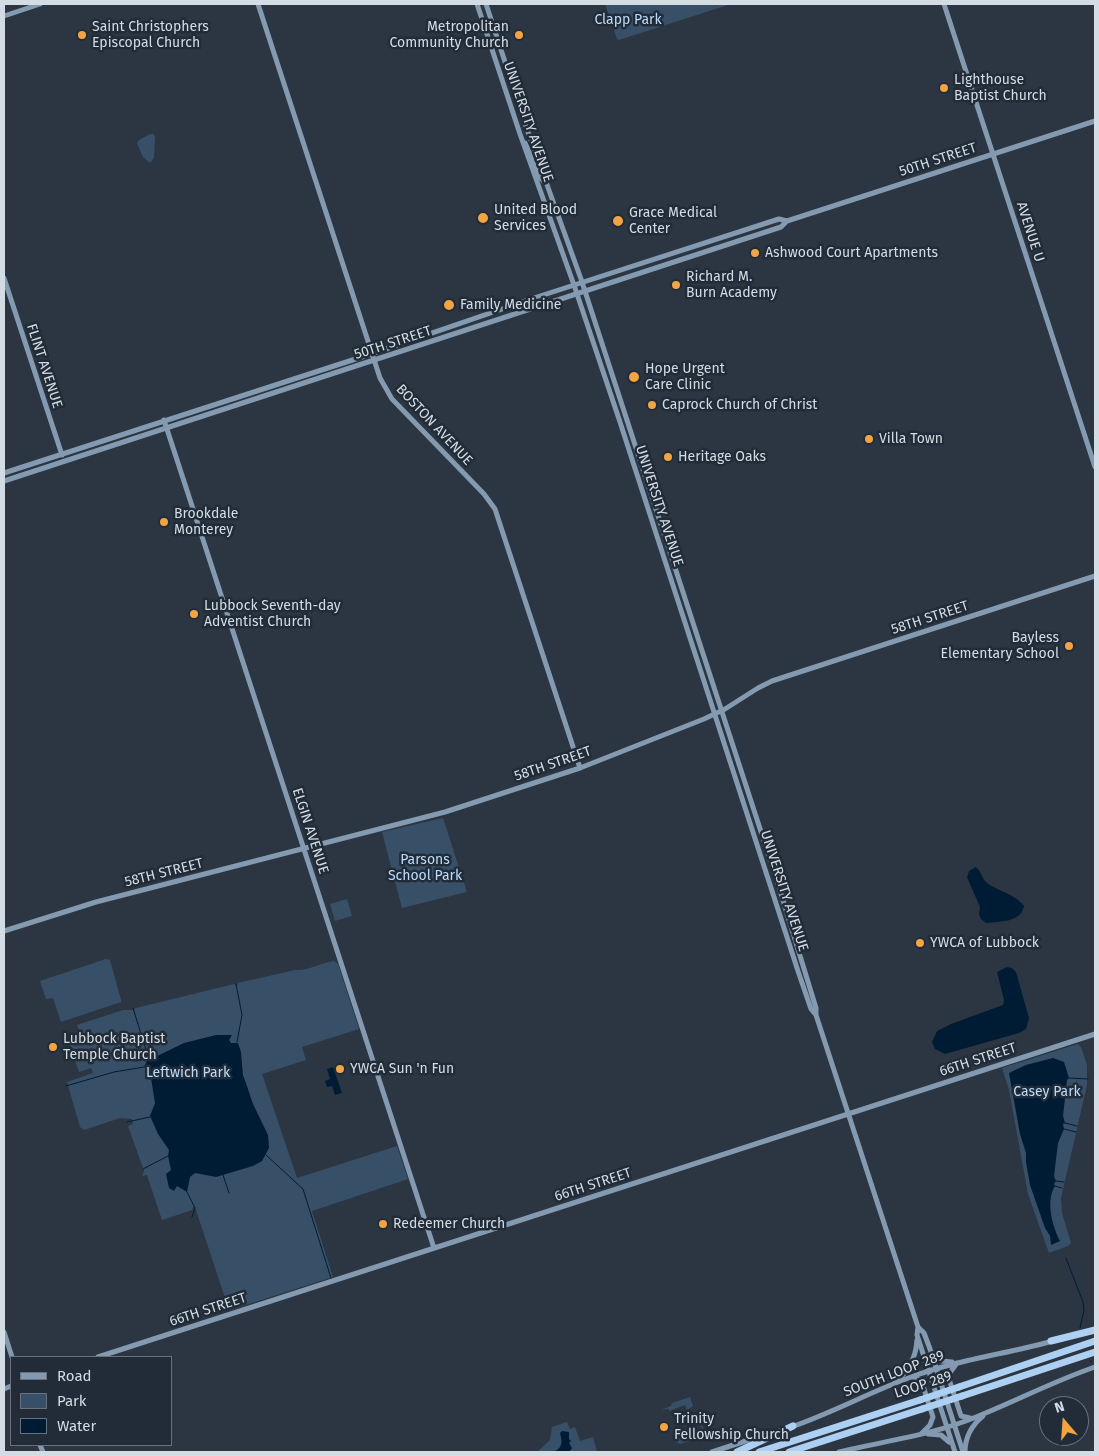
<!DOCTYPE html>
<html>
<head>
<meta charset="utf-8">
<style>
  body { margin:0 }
  #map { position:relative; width:1099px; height:1456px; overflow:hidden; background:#2b3642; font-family:"Fira Sans",sans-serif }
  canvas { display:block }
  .frame { position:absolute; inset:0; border:5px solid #d4dce3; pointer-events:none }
  .legend { position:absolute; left:10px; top:1356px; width:162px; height:90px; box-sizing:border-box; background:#212c38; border:1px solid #69727c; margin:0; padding:6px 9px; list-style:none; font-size:15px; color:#d4dce3 }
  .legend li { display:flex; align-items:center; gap:10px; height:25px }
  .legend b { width:25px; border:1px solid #69727c }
  .north { position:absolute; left:1039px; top:1396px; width:50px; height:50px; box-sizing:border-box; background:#212c38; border:1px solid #69727c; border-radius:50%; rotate:342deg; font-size:14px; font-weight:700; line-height:20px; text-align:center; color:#d4dce3 }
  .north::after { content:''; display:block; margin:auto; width:18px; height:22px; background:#f3a442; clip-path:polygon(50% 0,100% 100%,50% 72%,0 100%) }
</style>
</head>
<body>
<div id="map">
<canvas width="1099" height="1456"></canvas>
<div class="frame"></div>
<ul class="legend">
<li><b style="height:6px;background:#849ab0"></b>Road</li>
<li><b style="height:14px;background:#385067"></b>Park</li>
<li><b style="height:14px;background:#001c35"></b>Water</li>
</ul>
<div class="north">N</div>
</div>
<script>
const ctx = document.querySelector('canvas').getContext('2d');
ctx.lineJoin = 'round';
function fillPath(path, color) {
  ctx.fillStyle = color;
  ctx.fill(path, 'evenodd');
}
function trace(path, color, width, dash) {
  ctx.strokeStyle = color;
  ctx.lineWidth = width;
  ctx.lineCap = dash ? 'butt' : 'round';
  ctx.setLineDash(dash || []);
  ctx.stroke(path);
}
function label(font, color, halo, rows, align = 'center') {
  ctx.font = font + ' "Fira Sans",sans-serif';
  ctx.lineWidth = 5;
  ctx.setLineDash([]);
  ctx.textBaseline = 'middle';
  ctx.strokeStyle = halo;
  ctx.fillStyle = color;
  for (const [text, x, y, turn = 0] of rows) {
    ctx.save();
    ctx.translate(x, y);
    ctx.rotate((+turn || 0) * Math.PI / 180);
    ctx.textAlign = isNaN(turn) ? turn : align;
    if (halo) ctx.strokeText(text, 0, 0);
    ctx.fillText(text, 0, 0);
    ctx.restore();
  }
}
fillPath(new Path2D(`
  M605 4H731L619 40 617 39Z
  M150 134H153L155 136 154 158 150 163 143 157 137 143 139 140Z
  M443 818 467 892 402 908 382 832Z
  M347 899 352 916 335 921 330 904Z
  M106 959 110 960 121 1000V1002L61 1022 53 998 46 999 40 981Z
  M334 961 338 964 359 1029 302 1047 306 1060 262 1074 297 1178 397 1146 408 1179 312 1211 333 1277 230 1310 228 1307 195 1207H193L192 1210 162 1220 147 1175 142 1176 144 1171 128 1126 133 1124 132 1119 120 1118 84 1130 80 1127 67 1082 93 1073 91 1068 79 1072 68 1039 81 1035 77 1025 123 1010H132L136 1008 234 984 237 986 238 983 295 970C308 971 320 963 334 961Z
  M1078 1044 1081 1047 1087 1065V1085L1061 1198 1062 1213 1071 1243 1068 1246 1049 1253 1028 1194 1009 1090 1002 1068Z
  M690 1397 693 1406 687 1410 685 1405 669 1411V1409L661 1410 671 1406 672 1403Z
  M567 1422 570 1429 575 1427 580 1441 593 1437 597 1452H537L550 1440 552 1427Z
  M701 1422 706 1436 680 1444 674 1441 688 1434 689 1436 702 1429 699 1424Z`), '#385067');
fillPath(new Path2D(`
  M976 867C981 871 982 879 987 883 999 892 1014 893 1024 906 1021 923 1000 921 986 923L981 919 979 914 980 907 967 877 969 871Z
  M1007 967 1012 968 1016 972 1029 1018 1026 1029 1019 1033 945 1054 935 1049 932 1042 937 1031 951 1024 1003 1005 1004 1000 997 972Z
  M216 1035H232L229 1040 231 1043H238L241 1052 243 1075 247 1086 253 1104 268 1135 269 1148 262 1161 253 1166 216 1177 195 1173 190 1177 187 1192 177 1186 174 1191 169 1188 166 1174 171 1170 168 1156 169 1150 158 1134 150 1116 155 1103 150 1072 147 1068 144 1067 147 1061 145 1051H148L152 1056 155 1057 184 1043Z
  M1053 1058 1064 1062 1069 1078 1067 1080 1063 1116 1065 1123 1063 1124 1064 1129 1058 1143 1054 1176 1056 1181 1054 1184 1055 1186C1045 1201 1053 1228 1060 1241L1051 1245 1050 1236 1045 1228 1030 1185 1026 1162V1153L1020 1134 1009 1073 1026 1065Z
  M333 1067 342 1093 335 1095 332 1086 327 1087 325 1081 330 1079 327 1069Z
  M562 1431 569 1432V1439L571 1441 569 1443 572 1448 569 1452 555 1451C563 1447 562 1441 560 1433Z`), '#001c35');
trace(new Path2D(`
  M715 4 716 5
  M236 984 242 1015 237 1042
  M133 1008 146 1050
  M1069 1078 1088 1079
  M66 1086 114 1072 144 1067
  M127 1122 150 1117
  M1065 1123 1077 1126
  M1064 1129 1076 1132
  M266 1155 303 1189 331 1278
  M143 1169 168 1156
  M223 1175 229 1193
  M1056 1181 1064 1182
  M1055 1186 1062 1188
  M187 1192 195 1208 192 1217
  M1066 1258 1083 1302 1084 1310 1080 1328
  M1091 1361V1362`), '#001c35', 1);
trace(new Path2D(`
  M258 4 380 378 392 399 484 494 495 509 580 768
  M477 4 520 134 574 285 619 419 798 971 811 1009 816 1015
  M486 4 528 132 581 279 779 887 816 1008V1015L918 1327 917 1335 955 1452
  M944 4 1095 467
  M4 16 40 4
  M525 143C531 154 536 178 546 183
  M4 278 62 455
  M164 420 434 1248
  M4 473 371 354 534 298 779 219 787 221
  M4 481 781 227 787 221 1095 121
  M4 931 96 902 445 812 580 768 704 719 725 709 758 688 772 681 1095 576
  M918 1327 924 1333 930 1349 963 1452
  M4 1332 12 1357
  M934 1354 941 1361 952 1362
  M98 1357 1095 1034
  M957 1363 949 1374V1379L961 1416 970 1418
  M912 1377 920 1380 923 1386 933 1417 930 1425 921 1434
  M895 1382C909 1371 916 1358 917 1340
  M4 1389 11 1386
  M791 1427C832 1413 870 1392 911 1377 957 1360 1006 1354 1053 1341
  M928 1434 941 1435 949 1442
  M40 1445 43 1452
  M712 1452 773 1432
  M839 1452C884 1441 933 1435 976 1417 1016 1401 1054 1381 1095 1367
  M965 1452C965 1437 972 1425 983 1416`), '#849ab0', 5);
trace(new Path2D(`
  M1051 1341 1095 1330
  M959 1387 1095 1341
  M962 1396 1095 1352
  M737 1452 793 1426
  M759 1452 920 1400
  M789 1452 922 1409`), '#adcff1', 7);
trace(new Path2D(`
  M920 1400 959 1387
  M922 1409 962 1396`), '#adcff1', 7);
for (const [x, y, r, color] of [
  [82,35,5,"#f3a442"],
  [519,35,5,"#f3a442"],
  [944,88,5,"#f3a442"],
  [483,218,6,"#f3a442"],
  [618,221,6,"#f3a442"],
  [755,253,5,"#f3a442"],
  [676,285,5,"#f3a442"],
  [449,305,6,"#f3a442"],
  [634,377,6,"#f3a442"],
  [652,405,5,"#f3a442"],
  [869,439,5,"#f3a442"],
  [668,457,5,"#f3a442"],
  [164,522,5,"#f3a442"],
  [194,614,5,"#f3a442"],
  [1069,646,5,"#f3a442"],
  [920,943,5,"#f3a442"],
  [53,1047,5,"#f3a442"],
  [340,1069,5,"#f3a442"],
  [383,1224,5,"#f3a442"],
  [664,1427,5,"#f3a442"]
]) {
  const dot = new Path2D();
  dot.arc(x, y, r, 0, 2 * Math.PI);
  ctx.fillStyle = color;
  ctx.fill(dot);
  trace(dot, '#212c38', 2);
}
label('14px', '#bcdbfa', '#212c38', [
  ["Clapp Park",628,20],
  ["Parsons",425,860],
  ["School Park",425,876],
  ["Leftwich Park",188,1073],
  ["Casey Park",1047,1092]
]);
label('14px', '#d4dce3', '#212c38', [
  ["Saint Christophers",92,27],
  ["Episcopal Church",92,43],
  ["Metropolitan",509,27,"right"],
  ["Community Church",509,43,"right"],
  ["Lighthouse",954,80],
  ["Baptist Church",954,96],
  ["United Blood",494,210],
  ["Services",494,226],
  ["Grace Medical",629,213],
  ["Center",629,229],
  ["Ashwood Court Apartments",765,253],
  ["Richard M.",686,277],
  ["Burn Academy",686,293],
  ["Family Medicine",460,305],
  ["Hope Urgent",645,369],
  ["Care Clinic",645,385],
  ["Caprock Church of Christ",662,405],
  ["Villa Town",879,439],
  ["Heritage Oaks",678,457],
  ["Brookdale",174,514],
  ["Monterey",174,530],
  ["Lubbock Seventh-day",204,606],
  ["Adventist Church",204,622],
  ["Bayless",1059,638,"right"],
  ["Elementary School",1059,654,"right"],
  ["YWCA of Lubbock",930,943],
  ["Lubbock Baptist",63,1039],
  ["Temple Church",63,1055],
  ["YWCA Sun 'n Fun",350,1069],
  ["Redeemer Church",393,1224],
  ["Trinity",674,1419],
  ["Fellowship Church",674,1435]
], 'left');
label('14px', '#d4dce3', '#212c38', [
  ["UNIVERSITY AVENUE",528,122,71],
  ["50TH STREET",938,160,-18],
  ["AVENUE U",1030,232,72],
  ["50TH STREET",393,343,-18],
  ["FLINT AVENUE",44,366,72],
  ["BOSTON AVENUE",434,425,47],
  ["UNIVERSITY AVENUE",659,506,72],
  ["58TH STREET",930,618,-18],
  ["58TH STREET",553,764,-19],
  ["ELGIN AVENUE",310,831,72],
  ["58TH STREET",164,873,-14],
  ["UNIVERSITY AVENUE",784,891,72],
  ["66TH STREET",978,1060,-18],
  ["66TH STREET",593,1185,-18],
  ["66TH STREET",208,1310,-18],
  ["SOUTH LOOP 289",894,1374,-21],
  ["LOOP 289",923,1385,-18]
]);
</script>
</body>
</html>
